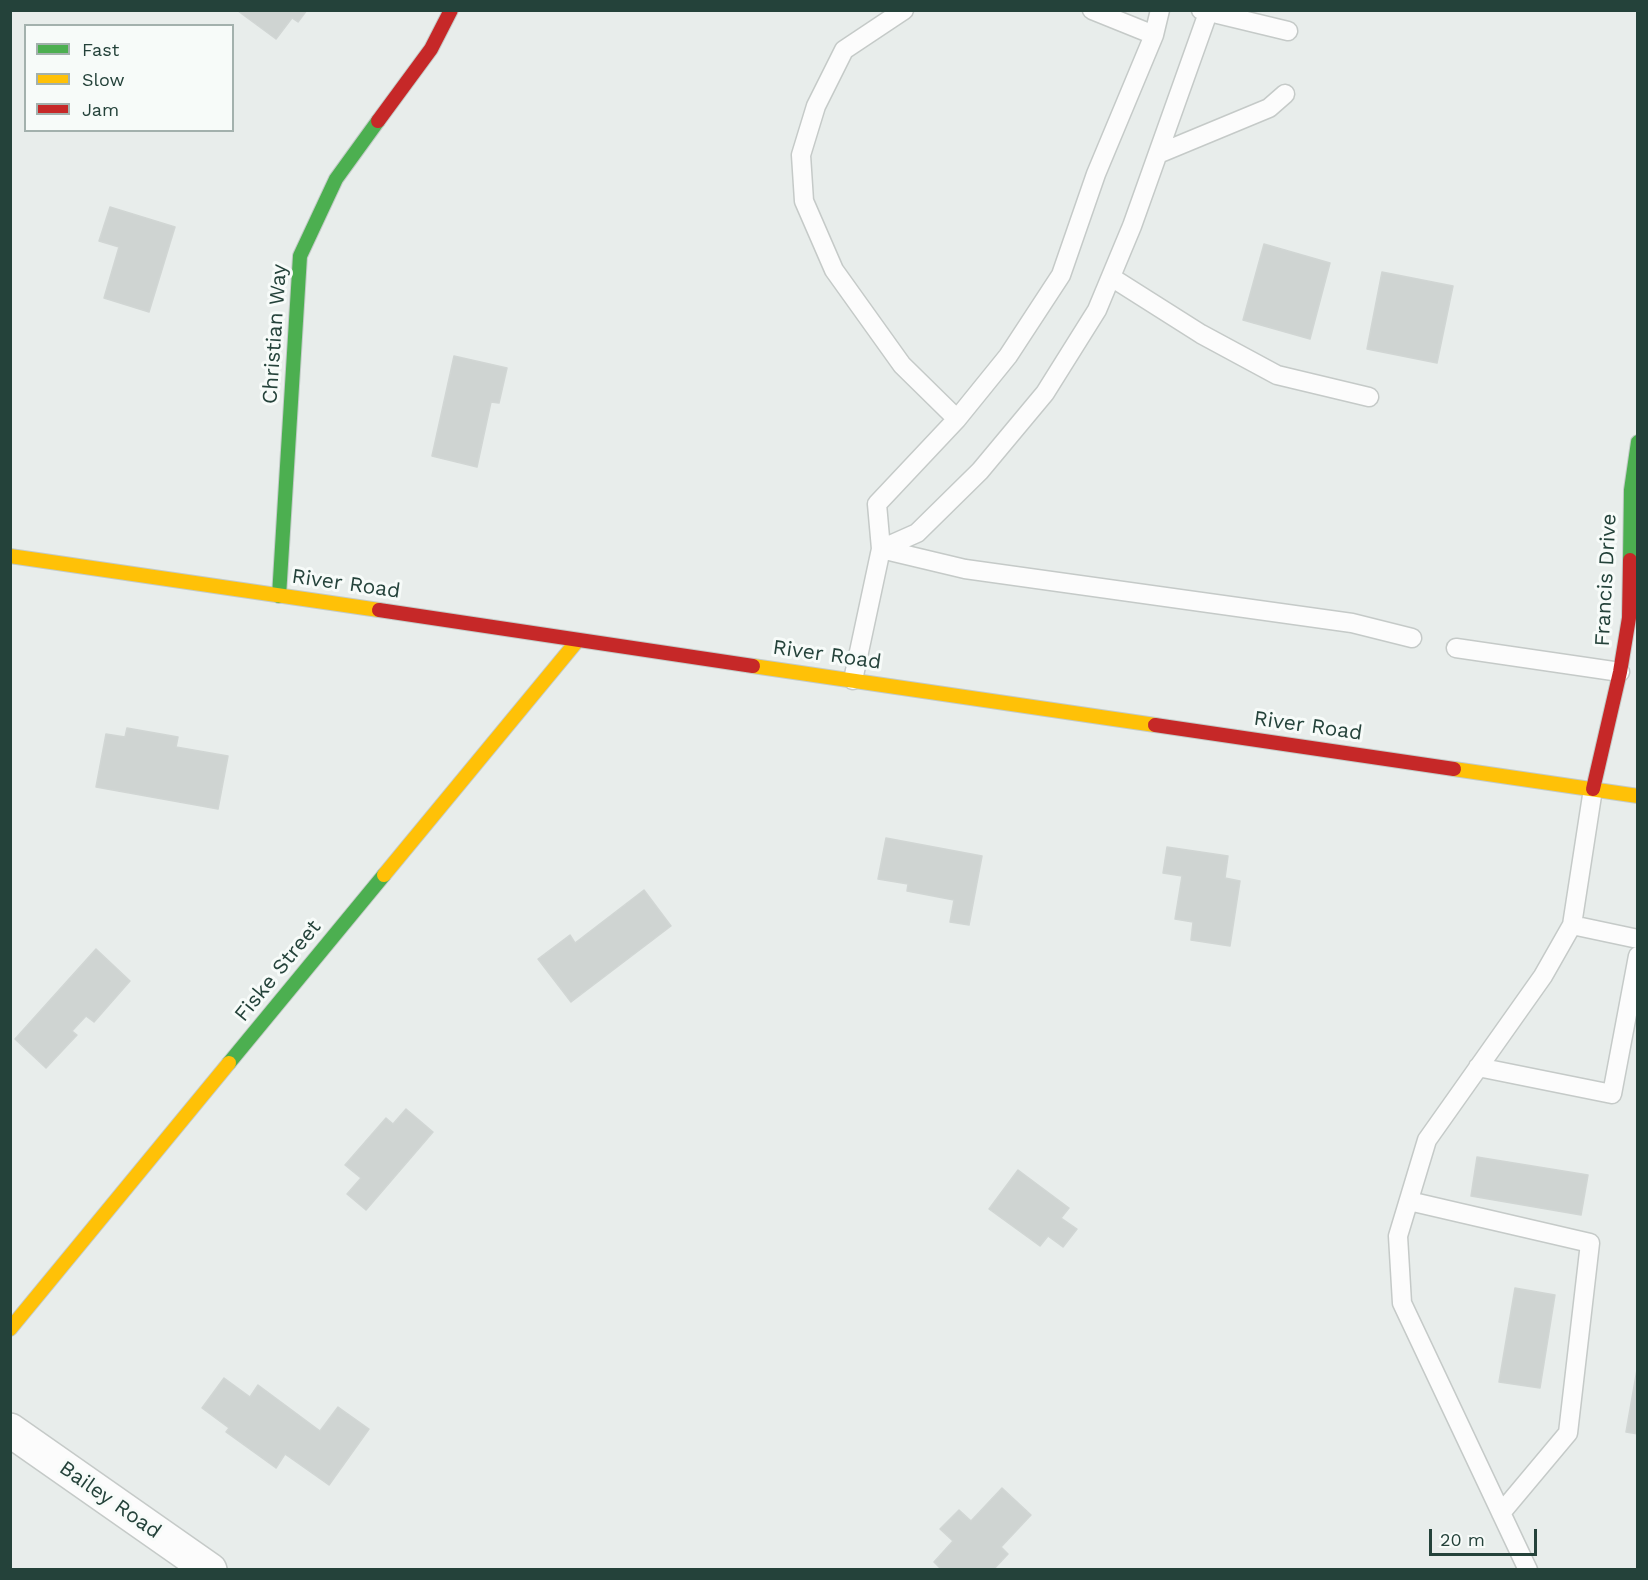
<!DOCTYPE html>
<html>
<head>
<meta charset="utf-8">
<style>
  body { margin:0 }
  #map { position:relative; width:1648px; height:1580px; overflow:hidden; background:#e8edeb; font-family:"Work Sans",sans-serif }
  canvas { display:block }
  .frame { position:absolute; inset:0; border:12px solid #24423a; pointer-events:none }
  .legend { position:absolute; left:24px; top:24px; width:210px; height:108px; box-sizing:border-box; background:#f7fbf9; border:2px solid #a3b1ad; margin:0; padding:8px 10px; list-style:none; font-size:18px; color:#24423a }
  .legend li { display:flex; align-items:center; gap:12px; height:30px }
  .legend b { width:30px; border:2px solid #a3b1ad }
  .scale { position:absolute; left:1429px; top:1529px; width:108px; height:27px; box-sizing:border-box; border:3px solid #24423a; border-top:0; padding-left:8px; font-size:18px; line-height:21px; white-space:nowrap; color:#24423a; -webkit-text-stroke:4px #f7fbf9; paint-order:stroke }
</style>
</head>
<body>
<div id="map">
<canvas width="1648" height="1580"></canvas>
<div class="frame"></div>
<ul class="legend">
<li><b style="height:8px;background:#4caf50"></b>Fast</li>
<li><b style="height:8px;background:#ffc107"></b>Slow</li>
<li><b style="height:8px;background:#c62828"></b>Jam</li>
</ul>
<div class="scale">20 m</div>
</div>
<script>
const ctx = document.querySelector('canvas').getContext('2d');
ctx.lineJoin = 'round';
function fillPath(path, color) {
  ctx.fillStyle = color;
  ctx.fill(path, 'evenodd');
}
function trace(path, color, width, dash) {
  ctx.strokeStyle = color;
  ctx.lineWidth = width;
  ctx.lineCap = dash ? 'butt' : 'round';
  ctx.setLineDash(dash || []);
  ctx.stroke(path);
}
function label(font, color, halo, rows, align = 'center') {
  ctx.font = font + ' "Work Sans",sans-serif';
  ctx.lineWidth = 6;
  ctx.setLineDash([]);
  ctx.textBaseline = 'middle';
  ctx.strokeStyle = halo;
  ctx.fillStyle = color;
  for (const [text, x, y, turn = 0] of rows) {
    ctx.save();
    ctx.translate(x, y);
    ctx.rotate((+turn || 0) * Math.PI / 180);
    ctx.textAlign = isNaN(turn) ? turn : align;
    if (halo) ctx.strokeText(text, 0, 0);
    ctx.fillText(text, 0, 0);
    ctx.restore();
  }
}
const building = new Path2D(`
  M307 10 298 22 292 18 276 39 238 11Z
  M110 207 175 227 149 312 104 298 119 247 99 241Z
  M1264 244 1330 263 1310 339 1243 320Z
  M1382 272 1453 286 1437 363 1367 349Z
  M454 356 507 368 499 403 491 402 477 467 432 456Z
  M127 728 178 737 176 747 228 756 218 809 96 787 106 734 125 737Z
  M886 838 982 856 969 925 950 922 954 900 907 891 908 884 878 879Z
  M1167 847 1228 856 1225 878 1240 881 1230 946 1191 940 1193 922 1175 919 1182 876 1163 873Z
  M644 890 671 926 571 1002 538 959 570 935 575 943Z
  M96 949 130 981 94 1022 86 1016 72 1031 77 1035 46 1068 15 1039Z
  M406 1109 433 1132 366 1210 347 1194 361 1178 345 1165 386 1118 393 1124Z
  M1477 1157 1588 1175 1581 1215 1471 1196Z
  M1018 1170 1069 1208 1061 1218 1077 1229 1063 1247 1048 1236 1040 1246 989 1209Z
  M1515 1288 1555 1295 1540 1388 1499 1382Z
  M1638 1364V1434L1626 1432Z
  M224 1378 250 1397 258 1385 320 1431 338 1407 369 1429 329 1485 285 1454 276 1468 226 1432 229 1428 202 1408Z
  M1002 1488 1031 1515 1001 1547 1008 1554 993 1570H942L934 1562 953 1541 940 1529 959 1510 971 1521Z`);
fillPath(building, '#cfd4d2');
trace(building, '#d1d6d4', 1.5);
const lane = new Path2D(`
  M904 10 844 50 816 106 801 155 804 201 834 270 902 365 957 419
  M1092 10 1154 35
  M1201 10 1288 31
  M1158 154 1269 108 1285 94
  M1111 277 1201 334 1277 375 1369 397
  M881 549 917 533 980 471 1045 393 1097 310 1132 226 1209 10
  M881 549 965 569 1352 623 1412 638
  M1456 648 1620 672
  M853 680 881 549 877 504 957 419 1008 356 1061 275 1096 174 1154 35 1160 10
  M1572 925 1638 939
  M1478 1067 1612 1094 1638 956
  M1409 1201 1590 1243 1568 1433 1501 1513
  M1528 1570 1402 1303 1398 1236 1427 1140 1543 976 1572 925 1593 789`);
const street = new Path2D(`
  M10 1430 210 1570`);
const fast = new Path2D(`
  M1630 560 1631 490 1638 442
  M279 596 300 256 336 179 378 121
  M229 1063 384 875`);
const slow = new Path2D(`
  M10 556 379 610
  M753 666 1155 725
  M1454 769 1638 796
  M384 875 578 640
  M10 1329 229 1063`);
const jam = new Path2D(`
  M378 121 431 49 451 10
  M379 610 753 666
  M1155 725 1454 769
  M1593 789 1620 672 1629 618 1630 560`);
trace(lane, '#c5cac8', 21);
trace(street, '#c5cac8', 36);
trace(fast, '#c3cbc8', 16);
trace(slow, '#c3cbc8', 16);
trace(jam, '#c3cbc8', 16);
trace(lane, '#fcfcfc', 18);
trace(street, '#fcfcfc', 33);
trace(fast, '#4caf50', 14);
trace(slow, '#ffc107', 14);
trace(jam, '#c62828', 14);
label('21px', '#24423a', '#f7fbf9', [
  ["Christian Way",275,334,-86],
  ["Francis Drive",1606,580,-87],
  ["River Road",346,584,8],
  ["River Road",827,655,8],
  ["River Road",1308,726,8],
  ["Fiske Street",278,971,-51],
  ["Bailey Road",110,1500,35]
]);
</script>
</body>
</html>
